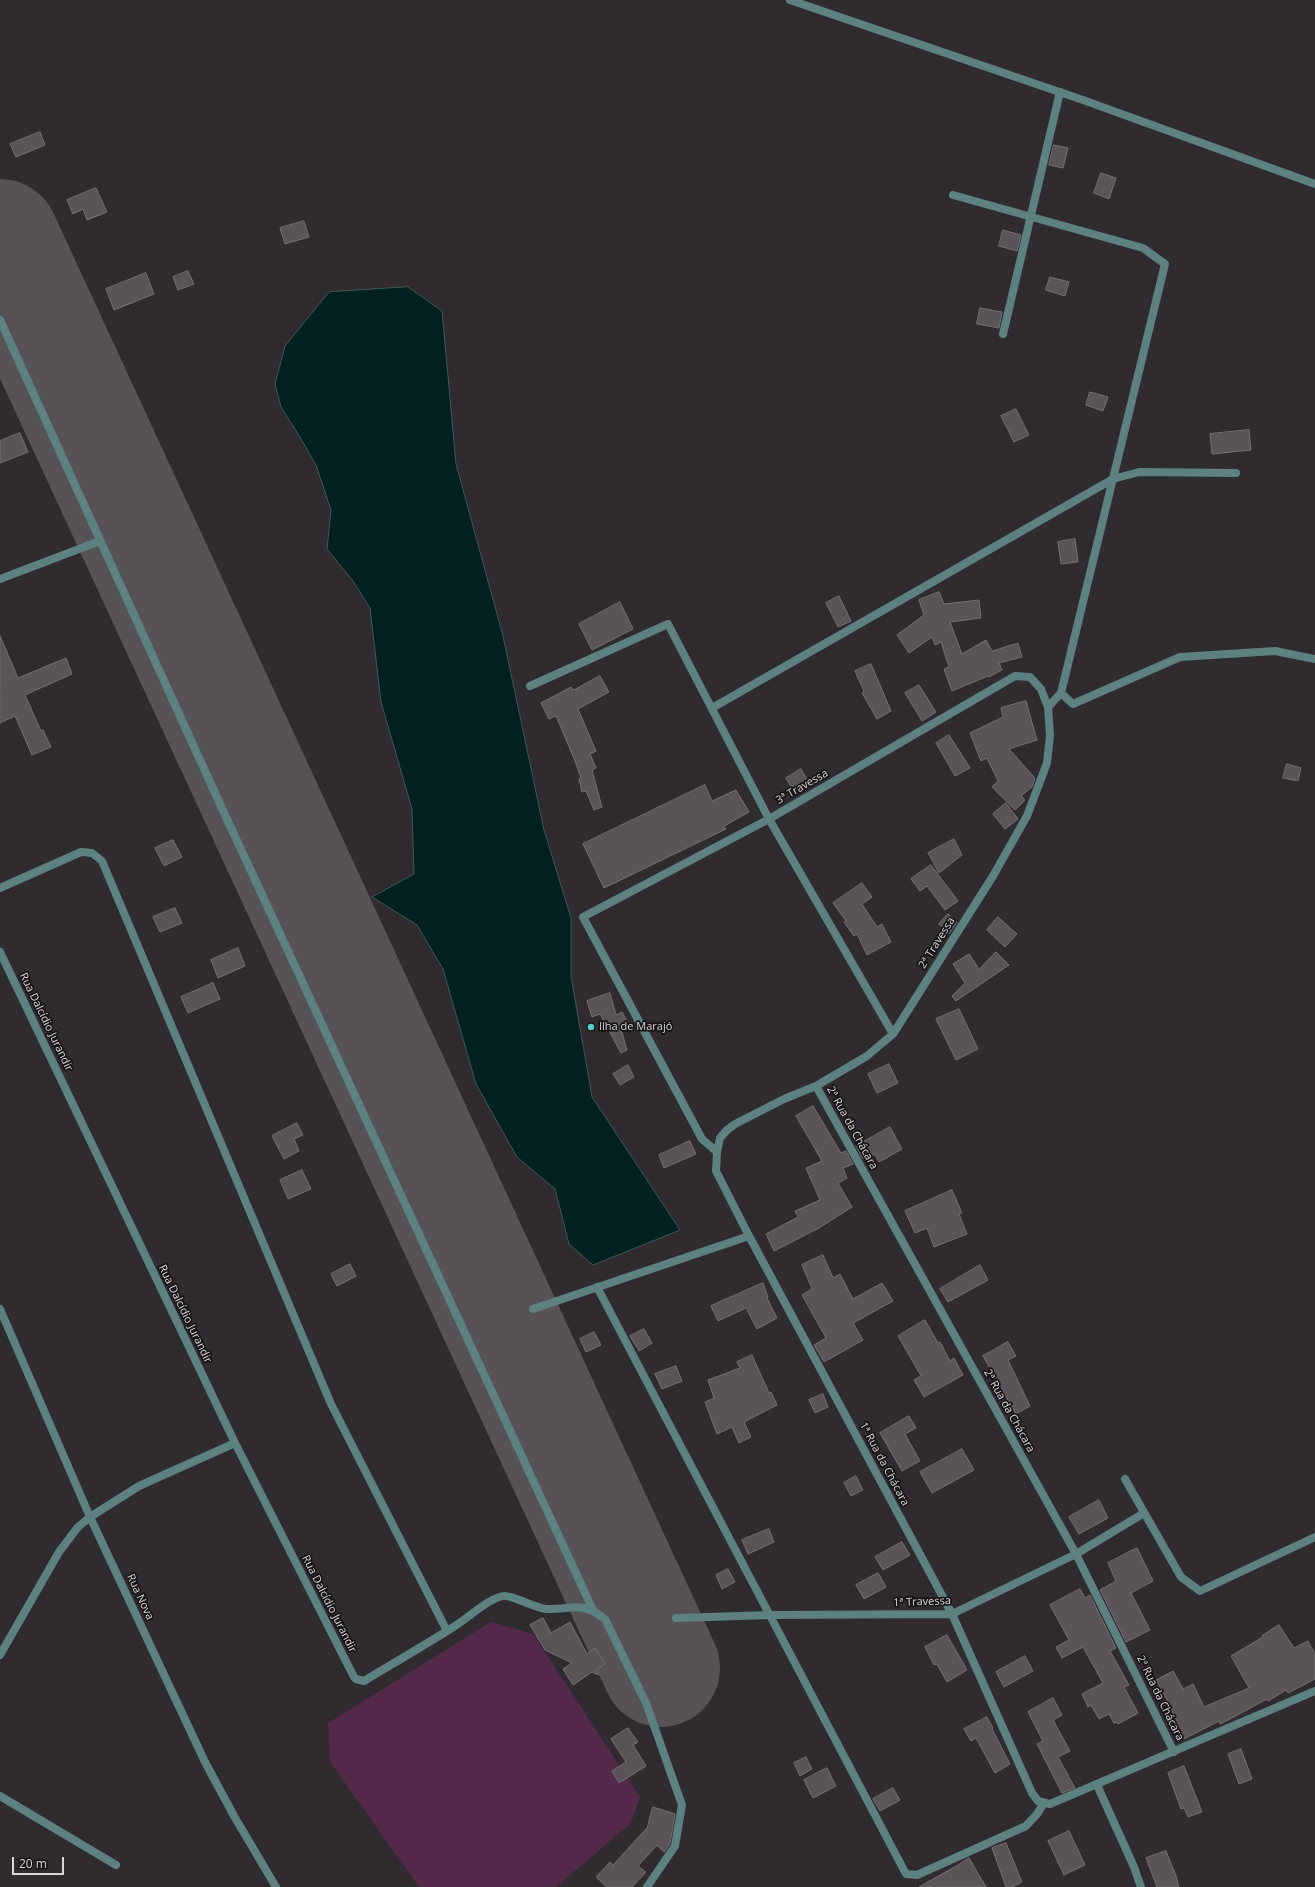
<!DOCTYPE html>
<html>
<head>
<meta charset="utf-8">
<style>
  body { margin:0 }
  #map { position:relative; width:1315px; height:1887px; overflow:hidden; background:#302b2f; font-family:"Open Sans",sans-serif }
  canvas { display:block }
  .scale { position:absolute; left:12px; top:1857px; width:52px; height:18px; box-sizing:border-box; border:2px solid #d9d6d8; border-top:0; padding-left:5px; font-size:12px; line-height:14px; white-space:nowrap; color:#d9d6d8; -webkit-text-stroke:3px #171416; paint-order:stroke }
</style>
</head>
<body>
<div id="map">
<canvas width="1315" height="1887"></canvas>
<div class="scale">20 m</div>
</div>
<script>
const ctx = document.querySelector('canvas').getContext('2d');
ctx.lineJoin = 'round';
function fillPath(path, color) {
  ctx.fillStyle = color;
  ctx.fill(path, 'evenodd');
}
function trace(path, color, width, dash) {
  ctx.strokeStyle = color;
  ctx.lineWidth = width;
  ctx.lineCap = dash ? 'butt' : 'round';
  ctx.setLineDash(dash || []);
  ctx.stroke(path);
}
function label(font, color, halo, rows, align = 'center') {
  ctx.font = font + ' "Open Sans",sans-serif';
  ctx.lineWidth = 3.5;
  ctx.setLineDash([]);
  ctx.textBaseline = 'middle';
  ctx.strokeStyle = halo;
  ctx.fillStyle = color;
  for (const [text, x, y, turn = 0] of rows) {
    ctx.save();
    ctx.translate(x, y);
    ctx.rotate((+turn || 0) * Math.PI / 180);
    ctx.textAlign = isNaN(turn) ? turn : align;
    if (halo) ctx.strokeText(text, 0, 0);
    ctx.fillText(text, 0, 0);
    ctx.restore();
  }
}
fillPath(new Path2D(`
  M491 1622 533 1634 640 1797 631 1823 556 1887H419L330 1762 328 1723Z`), '#54294a');
const water = new Path2D(`
  M408 287 442 311 456 464 503 636 544 830 571 918V976L592 1097 680 1230 593 1265 569 1244 555 1189 517 1157 476 1084 443 969 417 925 372 897 414 874 412 809 381 702 370 608 353 581 327 549 331 510 316 465 300 437 281 407 275 384 285 346 329 292Z`);
fillPath(water, '#012020');
trace(water, '#425757', 1);
trace(new Path2D(`
  M0 238 661 1668`), '#575256', 118);
const building = new Path2D(`
  M40 132 45 145 16 157 10 144Z
  M1054 145 1068 148 1063 168 1049 165Z
  M1101 173 1116 178 1109 199 1094 193Z
  M96 188 107 212 87 220 83 209 73 214 67 200Z
  M304 221 309 237 285 244 280 228Z
  M1003 230 1021 235 1017 251 999 246Z
  M188 271 194 284 178 290 173 277Z
  M146 273 154 294 114 310 106 289Z
  M1050 277 1069 282 1065 296 1046 290Z
  M980 308 1002 312 999 328 977 324Z
  M1090 392 1108 397 1103 411 1086 405Z
  M1016 409 1029 435 1014 442 1001 416Z
  M1249 430 1251 450 1212 454 1210 434Z
  M20 433 28 452 0 463V441Z
  M1075 539 1078 562 1061 564 1058 542Z
  M939 592 944 604 979 600 981 618 950 622 962 654 986 640 992 651 1018 643 1022 657 999 663 1002 670 989 677 988 676 952 691 944 669 949 667 941 642 935 645 932 637 909 653 897 635 924 615 919 600Z
  M839 596 851 621 838 627 826 603Z
  M620 602 633 629 592 650 579 624Z
  M0 636 18 678 66 658 72 674 25 695 41 731 43 730 51 747 32 755 15 716 0 723Z
  M871 664 891 711 877 719 862 693 864 691 855 671Z
  M600 676 609 692 578 709 596 751 590 754 596 768 592 770 602 807 594 810 586 791 582 792 579 779 581 778 575 761 556 716 549 719 541 703 571 687 573 690Z
  M919 685 936 712 922 721 905 693Z
  M1026 701 1037 740 1009 749 1035 778 1032 787 1021 796 1025 800 1015 810 992 787 998 781 987 758 981 761 970 733 1003 717 1001 708Z
  M949 735 970 768 955 776 936 743Z
  M1287 764 1301 768 1298 781 1283 778Z
  M801 769 809 783 794 792 786 778Z
  M705 785 712 801 736 790 749 812 724 826 726 829 604 888 583 844Z
  M1006 803 1018 819 1005 829 993 814Z
  M954 839 962 855 939 873 928 853Z
  M173 840 182 857 164 866 155 848Z
  M931 865 958 901 945 910 927 886 920 891 911 879Z
  M862 883 872 897 862 904 877 927 882 924 891 942 867 955 857 934 854 936 844 922 846 921 833 903Z
  M175 908 182 923 160 932 153 917Z
  M948 914 957 922 949 934 939 924Z
  M998 917 1017 934 1005 947 987 930Z
  M238 948 245 966 218 978 211 960Z
  M996 952 1009 965 956 1001 952 996 965 983 953 964 969 954 979 969Z
  M213 983 220 999 188 1013 181 997Z
  M610 993 616 1015 622 1012 629 1025 621 1029 627 1050 621 1053 600 1014 592 1017 587 1001Z
  M959 1009 978 1049 956 1060 936 1019Z
  M889 1064 898 1083 877 1093 868 1074Z
  M628 1065 634 1077 620 1085 613 1074Z
  M813 1106 841 1153 846 1151 853 1164 843 1168 847 1178 838 1183 852 1207 819 1228 774 1251 766 1234 798 1217 795 1211 820 1200 806 1168 822 1161 796 1116Z
  M297 1123 303 1135 294 1139 299 1151 284 1159 272 1136Z
  M890 1127 902 1149 879 1162 875 1154 863 1159 856 1146Z
  M690 1141 696 1154 664 1168 659 1155Z
  M302 1170 311 1189 288 1199 280 1180Z
  M952 1190 962 1213 959 1214 967 1234 934 1247 927 1228 915 1233 905 1211Z
  M823 1255 833 1278 840 1274 853 1299 882 1283 893 1301 853 1323 863 1340 824 1362 814 1345 826 1338 802 1295 812 1289 802 1265Z
  M350 1264 356 1276 337 1286 331 1274Z
  M980 1265 988 1280 948 1302 940 1289Z
  M763 1283 768 1297 767 1298 777 1318 757 1329 746 1308 718 1321 711 1306Z
  M925 1320 938 1343 940 1342 950 1361 954 1358 963 1375 924 1397 914 1380 921 1376 898 1336Z
  M644 1329 652 1343 639 1351 630 1336Z
  M594 1332 601 1345 586 1352 580 1339Z
  M1008 1342 1016 1356 1008 1360 1030 1406 1016 1414 983 1356Z
  M752 1355 769 1393 771 1392 777 1405 744 1422 751 1437 739 1443 732 1427 717 1434 705 1402 714 1398 708 1380 740 1368 737 1362Z
  M676 1366 682 1381 662 1389 655 1374Z
  M823 1394 828 1407 815 1413 809 1400Z
  M909 1416 916 1428 905 1434 920 1461 902 1471 880 1433Z
  M962 1449 974 1470 932 1493 920 1472Z
  M856 1476 863 1490 851 1496 844 1483Z
  M1099 1500 1108 1518 1079 1534 1069 1517Z
  M769 1529 774 1542 748 1554 742 1540Z
  M902 1542 910 1555 883 1570 875 1557Z
  M1137 1548 1153 1581 1131 1593 1150 1630 1126 1642 1100 1590 1116 1581 1108 1563Z
  M728 1569 735 1582 722 1589 716 1575Z
  M878 1573 886 1587 864 1599 856 1585Z
  M1080 1589 1085 1598 1090 1595 1116 1648 1110 1651 1129 1685 1124 1687 1138 1713 1118 1724 1117 1722 1114 1723 1109 1714 1099 1719 1091 1705 1088 1707 1082 1694 1103 1683 1083 1647 1062 1658 1056 1647 1069 1640 1050 1605Z
  M543 1618 551 1633 570 1622 587 1654 595 1648 605 1664 596 1670 599 1675 592 1672 573 1685 563 1669 572 1663 545 1650 530 1625Z
  M1279 1625 1294 1648 1308 1641 1315 1654V1679L1288 1693 1286 1690 1268 1701 1267 1699 1228 1720 1220 1724 1219 1721 1184 1739 1175 1722 1177 1721 1166 1698 1156 1680 1173 1671 1183 1689 1193 1684 1204 1707 1249 1688 1231 1656 1263 1637 1262 1636Z
  M947 1635 967 1670 947 1682 937 1664 934 1665 925 1647Z
  M1025 1656 1033 1671 1004 1687 996 1672Z
  M1053 1698 1062 1715 1053 1720 1070 1751 1058 1757 1075 1788 1062 1793 1037 1744 1043 1741 1028 1712Z
  M987 1717 993 1728 992 1729 1010 1764 995 1773 976 1738 971 1741 964 1729Z
  M628 1728 638 1742 633 1745 646 1766 619 1783 612 1771 626 1762 611 1739Z
  M1241 1749 1252 1779 1239 1784 1228 1754Z
  M806 1757 812 1769 800 1776 794 1763Z
  M1184 1766 1202 1812 1188 1817 1184 1808 1181 1809 1168 1773Z
  M827 1768 836 1786 813 1798 804 1780Z
  M893 1788 900 1800 880 1811 873 1799Z
  M653 1807 675 1814 670 1844 664 1852 657 1845 638 1866 646 1872 632 1887H607L596 1877 610 1862 613 1865 647 1828Z
  M1069 1831 1085 1865 1064 1875 1048 1841Z
  M1006 1843 1022 1882 1012 1887H1006L992 1848Z
  M1166 1851 1176 1876 1179 1887H1157L1146 1858Z
  M969 1858 986 1887H919L958 1865Z`);
fillPath(building, '#5a5458');
trace(building, '#756f73', 1);
trace(new Path2D(`
  M790 0 1083 100 1315 184
  M953 195 1143 248 1165 264 1061 693 1048 707
  M0 320 220 804 593 1610
  M1003 334 1060 92
  M0 579 100 541
  M530 686 668 624 769 819 893 1034
  M1061 693 1073 704 1180 657 1275 651 1315 659
  M712 708 1113 479 1139 472 1236 473
  M0 888 81 852 92 853 102 861 331 1404 447 1631
  M0 952 235 1443 354 1677 356 1679 364 1681C394 1663 425 1645 455 1626 468 1618 490 1597 504 1596 513 1595 534 1608 547 1609 574 1610 580 1600 605 1619L646 1703 682 1805 675 1846 647 1887
  M816 1086 1076 1554 1174 1752
  M717 1152 702 1139 583 917 769 819 1015 676 1030 677 1041 689 1048 707 1050 735 1047 763 1027 816 993 876 893 1034 867 1056 816 1086 784 1099 735 1124 727 1130 720 1138 717 1152 716 1171 749 1236 952 1614 1032 1793 1038 1801 1050 1804 1315 1691
  M597 1287 906 1874 917 1875 1026 1826 1037 1814 1044 1803
  M0 1309 90 1517 205 1762 234 1816 276 1887
  M533 1309 749 1236
  M1125 1479 1181 1577 1200 1591 1315 1537
  M676 1618 771 1615 952 1614 1076 1554 1144 1513
  M0 1655 59 1552 78 1527 90 1517 139 1486 235 1443
  M1097 1785 1134 1867 1141 1887
  M0 1796 116 1865`), '#5c8180', 8);
for (const [x, y, r, color] of [
  [591,1027,4,"#52cdcc"]
]) {
  const dot = new Path2D();
  dot.arc(x, y, r, 0, 2 * Math.PI);
  ctx.fillStyle = color;
  ctx.fill(dot);
  trace(dot, '#171416', 1.5);
}
label('11px', '#d9d6d8', '#171416', [
  ["3ª Travessa",802,787,-30],
  ["2ª Travessa",937,943,-58],
  ["Rua Dalcídio Jurandir",46,1022,64],
  ["2ª Rua da Chácara",852,1128,61],
  ["Rua Dalcídio Jurandir",185,1314,64],
  ["2ª Rua da Chácara",1009,1411,61],
  ["1ª Rua da Chácara",884,1464,62],
  ["Rua Nova",140,1597,65],
  ["1ª Travessa",922,1602,-2],
  ["Rua Dalcídio Jurandir",329,1604,63],
  ["2ª Rua da Chácara",1160,1698,64]
]);
label('11px', '#d9d6d8', '#171416', [
  ["Ilha de Marajó",599,1027]
], 'left');
</script>
</body>
</html>
